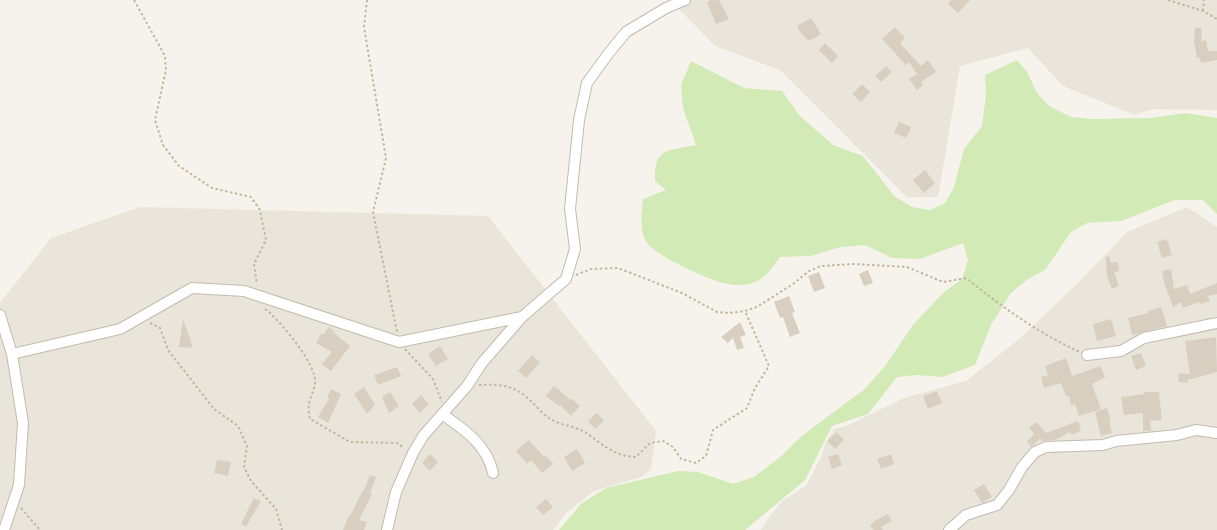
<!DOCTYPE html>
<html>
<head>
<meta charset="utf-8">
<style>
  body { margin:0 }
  canvas { display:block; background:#f6f3ec }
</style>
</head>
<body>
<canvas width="1217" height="530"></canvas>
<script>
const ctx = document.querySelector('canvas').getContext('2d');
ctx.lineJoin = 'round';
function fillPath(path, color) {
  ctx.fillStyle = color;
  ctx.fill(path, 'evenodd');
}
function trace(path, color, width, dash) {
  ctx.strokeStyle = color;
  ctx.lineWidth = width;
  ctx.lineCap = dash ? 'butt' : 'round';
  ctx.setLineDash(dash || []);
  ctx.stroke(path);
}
fillPath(new Path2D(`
  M670 0H1217V110L1153 109 1135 115 1063 86 1028 48 960 66 938 197H907L780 70 715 46Z
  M140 207 488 216 656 431 651 470 641 477 594 491 566 513 553 530H0V303L51 238Z
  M1187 207 1217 227V530H761L768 519 782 501 806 486 820 459 826 442 834 429 846 426 904 398 966 381 1019 339 1078 283 1127 232Z`), '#eae5da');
fillPath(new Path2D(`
  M1017 60 1027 72 1037 93 1049 106 1071 117 1092 119 1151 118 1186 113 1217 118V214L1203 200H1175L1121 221 1087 223 1071 232 1045 270 1028 279 1011 293 991 325 975 365 942 377 917 375 897 377 868 414 832 426 805 480 745 530H559L581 504 606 488 678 471 698 472 733 484 754 477 779 458 803 435 865 389 885 366 913 325 943 293 962 279 968 260 963 243 920 259 892 258 865 245 841 247 810 256 780 257C770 270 765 280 749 284 743 286 730 285 723 283 707 279 653 255 646 241 639 229 642 212 643 199L666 190 655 181C653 146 671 151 696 145L683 108 681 85 691 61 744 88 782 91 800 116 833 145 863 156 894 196 912 207 930 210 945 203 954 187 964 149 982 126 986 95 985 75Z`), '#d2eab5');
fillPath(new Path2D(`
  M711 0H719L729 19 716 24 707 2Z
  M951 0H970L958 13 948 4Z
  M811 18 821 34 809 41 801 33 797 26Z
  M895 27 905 38 900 43 921 66 928 60 936 72 921 82 923 85 917 90 909 79 917 74 909 62 906 65 882 39Z
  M1195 28H1202L1201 41 1206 40 1208 51H1217V60L1201 63 1200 58H1197L1194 41Z
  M825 43 838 56 832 63 819 50Z
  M886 66 892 72 881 82 875 76Z
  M862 84 870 92 861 102 852 94Z
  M899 122 911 127 906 138 894 133Z
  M925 170 935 183 924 193 913 180Z
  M1167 239 1172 255 1162 258 1157 242Z
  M1109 256 1111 263 1118 262 1119 271 1114 272 1119 286 1112 289 1107 276 1106 257Z
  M1171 269 1174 289 1187 285 1190 294 1217 283V294L1208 296 1210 301 1200 304 1199 302 1183 308 1181 302 1173 307 1164 282 1162 271Z
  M868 270 873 283 864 286 859 274Z
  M819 272 825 288 814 292 808 276Z
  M789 296 795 312 792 313 800 333 790 337 783 317 780 318 774 302Z
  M1161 307 1167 326 1132 335 1128 318 1148 313V311Z
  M183 319 193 348 179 347Z
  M1111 319 1116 336 1097 341 1093 324Z
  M740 322 746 335 740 337 744 348 737 350 733 338 728 343 721 337Z
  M329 327 335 332 334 333 350 346 331 371 322 364 332 352 316 343 321 334 323 335Z
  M1216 337 1217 372 1188 380V383L1178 382 1179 373 1190 374 1185 341Z
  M440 346 448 359 436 366 428 354Z
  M1141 353 1146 366 1136 370 1131 356Z
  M532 355 540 362 526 378 518 371Z
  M1066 358 1072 376 1100 366 1105 377 1092 384 1101 409 1079 416 1075 404 1071 405 1069 396H1066L1061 383 1044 388 1041 377 1048 375 1045 366Z
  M397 367 401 376 378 385 374 375Z
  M554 386 571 400 572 399 580 406 571 416 560 405 559 406 546 396Z
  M364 387 375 405 367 414 354 394Z
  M331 389 341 394 328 423 318 417 329 399 327 398Z
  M937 391 942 403 928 409 923 396Z
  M390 392 399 406 389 413 382 397Z
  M1144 392H1159L1162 420 1150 421 1151 431H1143V413L1124 415 1121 397 1144 394Z
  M421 395 429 404 420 413 412 404Z
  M1107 408 1111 420 1109 421 1112 433 1101 436 1095 412Z
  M597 413 604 421 595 429 588 421Z
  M1078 421 1081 431 1071 435 1070 432 1055 440 1042 441 1040 439 1031 447 1027 442 1034 434 1029 428 1037 422 1046 433Z
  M837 432 844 440 835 449 827 441Z
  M529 440 544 457 546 456 553 464 542 473 531 460 527 464 516 451Z
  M577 449 585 463 572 471 564 457Z
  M430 454 438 462 430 471 422 463Z
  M838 454 842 465 832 469 828 457Z
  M891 454 894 464 881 469 877 459Z
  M217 460 231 462 228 476 214 473Z
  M370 475 376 477 370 493 372 494 359 520 367 522 364 530H343L349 515 350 516 363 490H364Z
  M984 484 992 497 982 503 974 490Z
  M254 498 261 501 246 527 241 524Z
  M546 499 553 507 543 515 536 507Z
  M888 514 892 521 881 527 883 530H874L870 526 874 521Z`), '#d8cfc1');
const minor = new Path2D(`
  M0 315 12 354 23 423 19 485 4 530
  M12 354 120 329 192 288 244 291 399 342 522 317
  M1087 355 1121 351 1144 338 1217 323
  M442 414C465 430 487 445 493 473
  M387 530 396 492 413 453 423 436 467 386 482 363 522 317 566 279 575 249 570 209 579 120 587 83 608 54 626 32 666 8 685 0
  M949 530 966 515 997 505 1009 490 1022 467 1035 452 1046 447 1103 445 1116 441 1177 435 1196 430 1217 433`);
trace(minor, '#c2bbae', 12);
trace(new Path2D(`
  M134 0 165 56 166 70 155 120 163 145 179 166 212 188 251 197 260 210 266 240 254 264 257 284
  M367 0 364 27 386 158 373 212 397 332
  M1168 0 1203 11 1217 19
  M1203 11 1204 0
  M576 275 591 269 618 268 682 293 717 312 729 313 745 311 757 307 793 284 809 271 821 266 854 264 907 267 943 282 966 278C1002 307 1038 333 1080 352
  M265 309C279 319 317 365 315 382 315 389 310 397 309 404 308 409 309 414 310 419L350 442 397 443 404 448
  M150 323 160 328 168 350 214 409 238 426 247 446 244 467 251 481 276 509 282 530
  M405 349 433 379 442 402
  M479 385C502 384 515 385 532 402 537 407 543 414 549 418 560 426 577 426 588 434 603 445 616 457 636 457L650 443 663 441 673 447 681 459 696 463 706 456 713 430 747 408 755 388 769 366 745 311
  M21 508 40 530`), '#c4b79f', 2, [2.5, 2.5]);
trace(minor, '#fff', 10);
</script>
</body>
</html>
